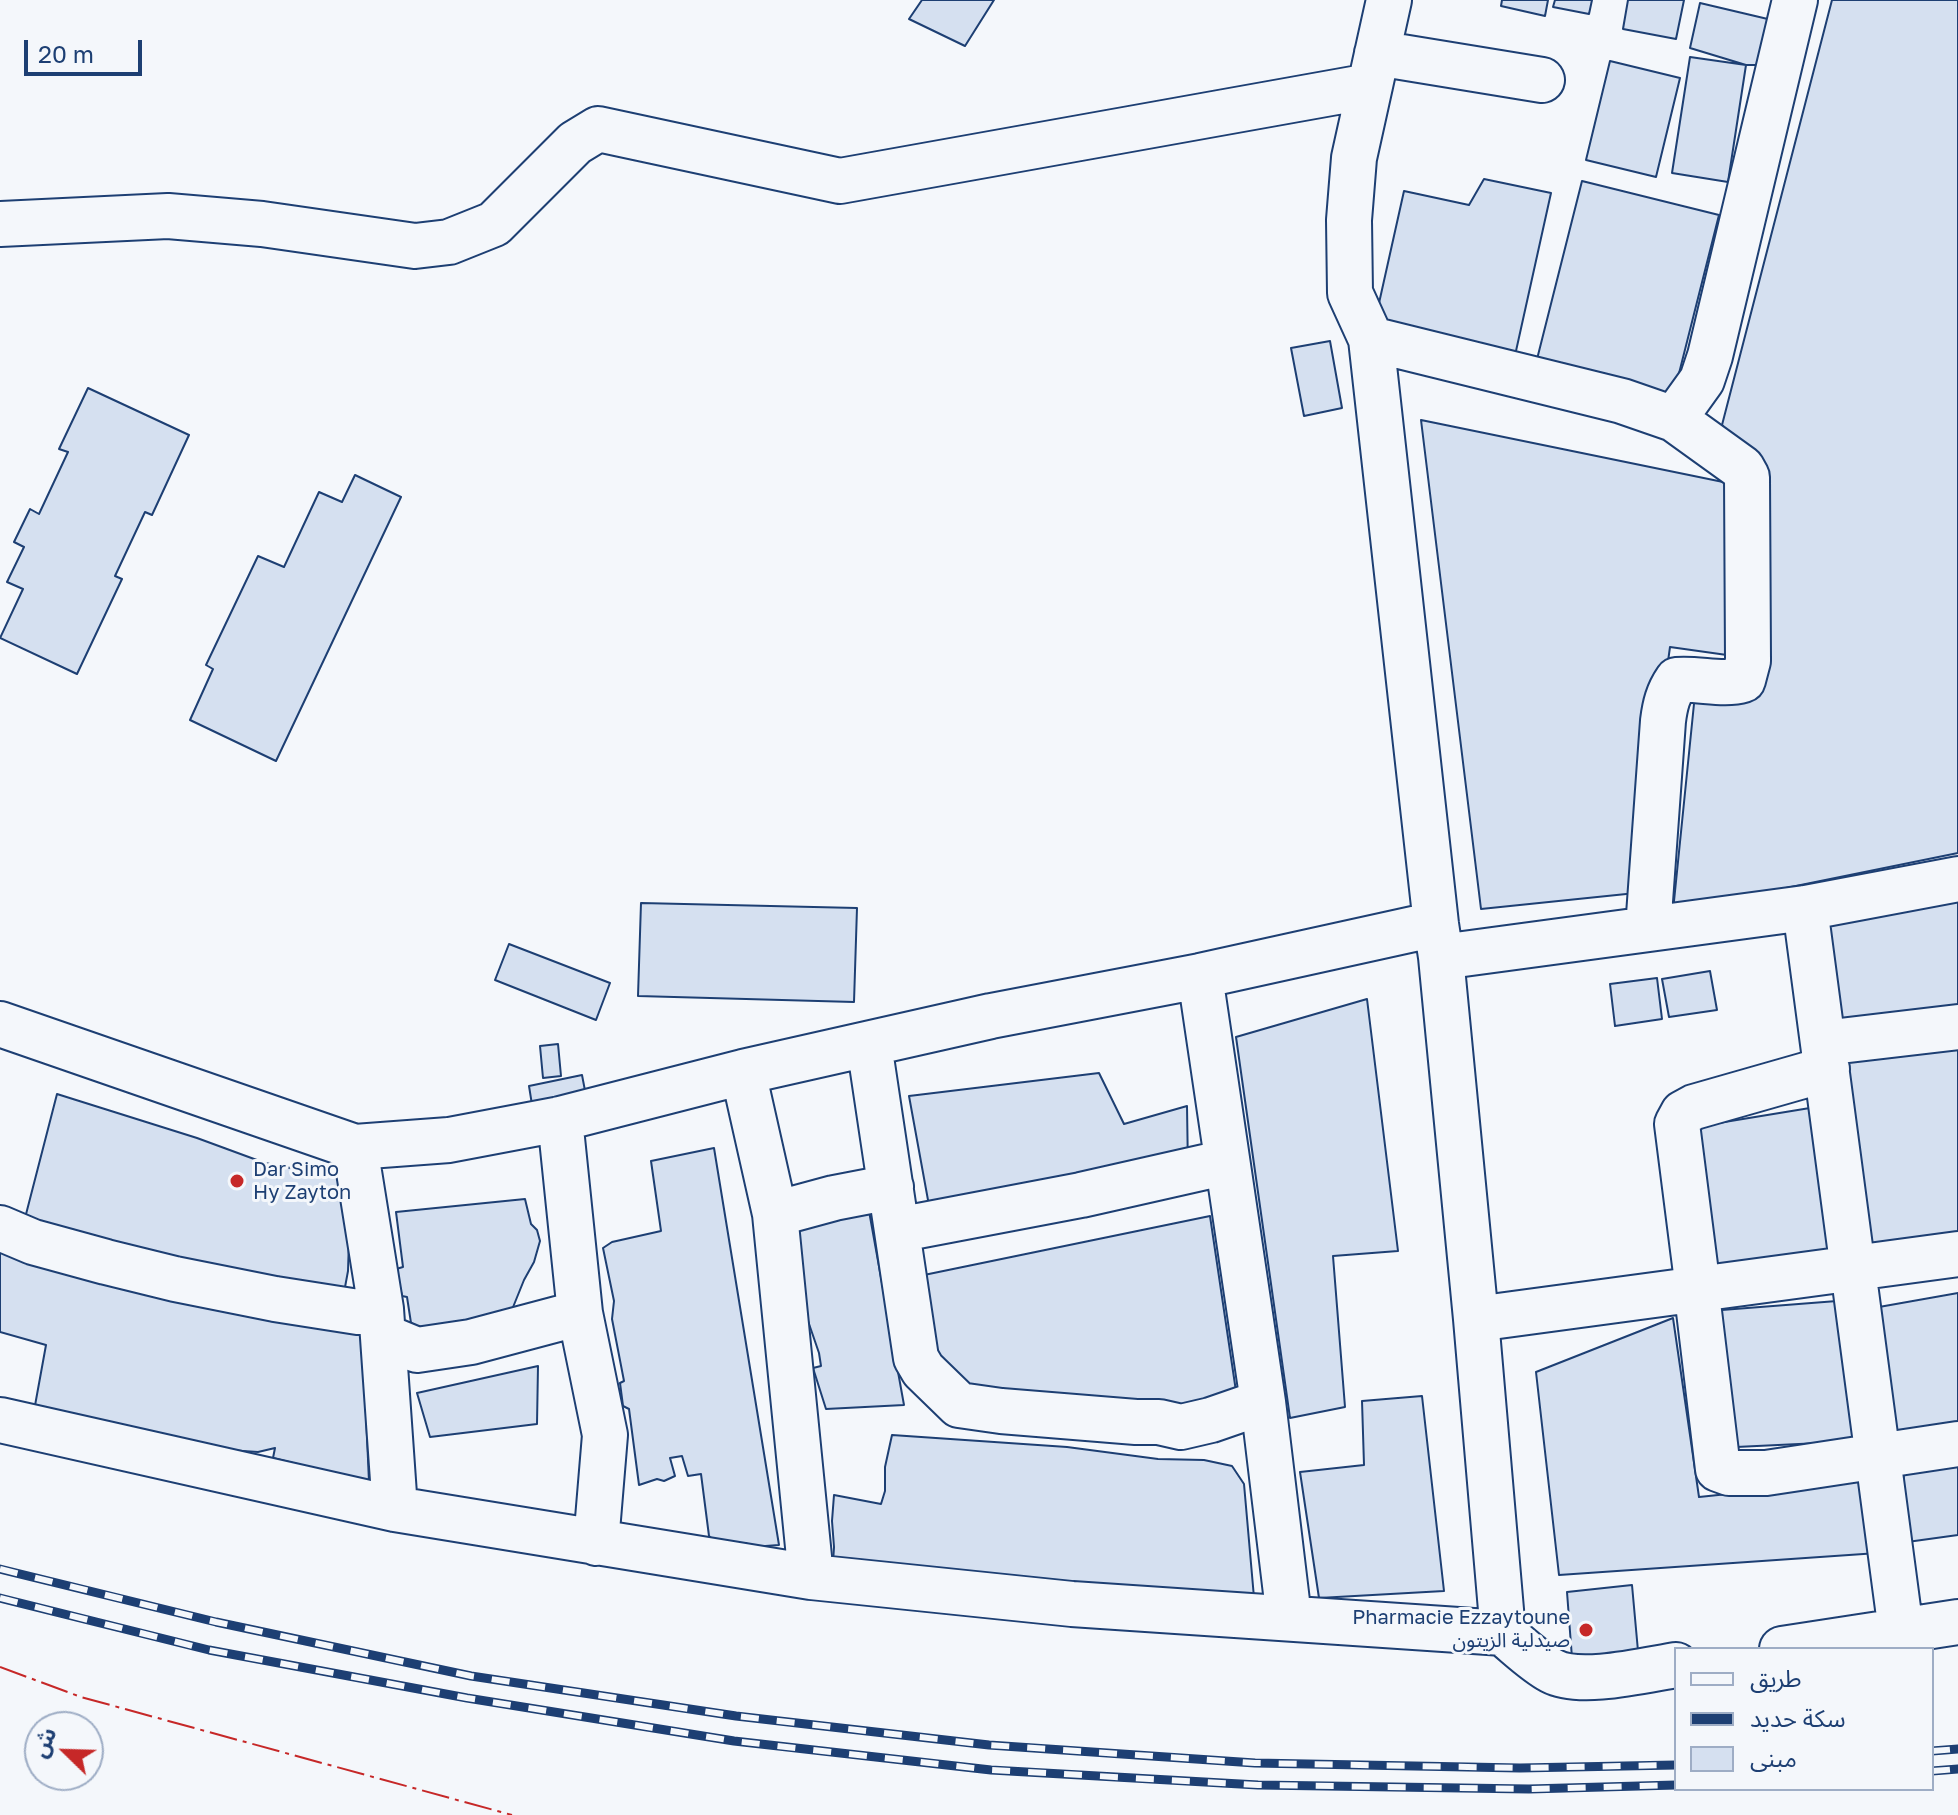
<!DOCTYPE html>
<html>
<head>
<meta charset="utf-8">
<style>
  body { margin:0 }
  #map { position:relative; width:1958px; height:1815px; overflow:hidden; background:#f4f7fb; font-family:"Golos Text","Noto Sans Arabic",sans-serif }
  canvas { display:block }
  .legend { position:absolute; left:1674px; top:1647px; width:260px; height:144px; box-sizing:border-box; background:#f4f7fb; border:2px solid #9eadc5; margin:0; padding:10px 14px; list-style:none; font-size:24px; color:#1d3f73 }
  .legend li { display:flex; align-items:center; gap:16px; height:40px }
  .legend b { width:40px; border:2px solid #9eadc5 }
  .north { position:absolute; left:24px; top:1711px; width:80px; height:80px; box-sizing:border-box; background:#f4f7fb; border:2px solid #9eadc5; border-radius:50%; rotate:293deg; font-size:22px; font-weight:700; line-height:32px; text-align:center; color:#1d3f73 }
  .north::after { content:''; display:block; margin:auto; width:28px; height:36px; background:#c62828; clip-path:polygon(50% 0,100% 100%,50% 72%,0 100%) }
  .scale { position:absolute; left:24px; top:40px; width:118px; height:36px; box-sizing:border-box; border:4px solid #1d3f73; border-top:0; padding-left:10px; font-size:24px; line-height:28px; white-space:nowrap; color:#1d3f73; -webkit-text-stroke:6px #f4f7fb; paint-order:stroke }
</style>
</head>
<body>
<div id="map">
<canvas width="1958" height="1815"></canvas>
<ul class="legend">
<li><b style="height:10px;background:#f4f7fb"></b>طريق</li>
<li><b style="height:10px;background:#1d3f73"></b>سكة حديد</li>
<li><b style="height:22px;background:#d5e0f0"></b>مبنى</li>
</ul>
<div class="north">ش</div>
<div class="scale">20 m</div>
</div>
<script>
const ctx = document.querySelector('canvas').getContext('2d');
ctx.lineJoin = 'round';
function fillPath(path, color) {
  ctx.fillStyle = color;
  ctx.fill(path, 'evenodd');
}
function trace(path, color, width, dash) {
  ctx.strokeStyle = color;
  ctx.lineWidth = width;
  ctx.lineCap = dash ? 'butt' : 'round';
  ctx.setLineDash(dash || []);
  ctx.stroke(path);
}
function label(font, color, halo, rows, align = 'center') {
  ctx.font = font + ' "Golos Text","Noto Sans Arabic",sans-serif';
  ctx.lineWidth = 6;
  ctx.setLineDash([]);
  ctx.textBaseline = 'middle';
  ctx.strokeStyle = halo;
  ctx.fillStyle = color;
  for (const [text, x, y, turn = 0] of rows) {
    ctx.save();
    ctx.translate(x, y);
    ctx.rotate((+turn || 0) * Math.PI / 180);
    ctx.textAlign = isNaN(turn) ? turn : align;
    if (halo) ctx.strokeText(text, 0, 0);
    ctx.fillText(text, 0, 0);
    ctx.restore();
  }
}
const building = new Path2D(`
  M922 0H994L965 46 909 19Z
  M1502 0H1548L1545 16 1501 6Z
  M1555 0H1592L1589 14 1553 7Z
  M1628 0H1684L1676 39 1623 29Z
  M1832 0H1958V853L1673 911 1695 694 1762 688 1769 481 1722 425Z
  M1700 3 1772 20 1761 65H1746L1690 48Z
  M1690 57 1746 65 1728 182 1672 173Z
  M1610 61 1680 78 1656 177 1586 160Z
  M1484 179 1551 193 1512 369 1371 339 1404 191 1469 205Z
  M1582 181 1719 215 1669 413 1532 379Z
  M1330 341 1342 408 1304 416 1291 348Z
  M88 388 189 435 152 515 145 512 115 576 122 579 77 674 0 638 23 589 7 582 24 547 14 542 30 509 39 514 68 452 59 449Z
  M1421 420 1728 483 1734 656 1670 647 1636 893 1481 909Z
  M355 475 401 497 276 761 190 720 213 669 206 665 258 556 284 567 319 492 342 502Z
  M1958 888V1009L1836 1025 1817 914Z
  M641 903 857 908 854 1002 638 996Z
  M509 944 610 983 596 1020 495 980Z
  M1710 971 1717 1010 1669 1017 1662 979Z
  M1657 978 1662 1019 1615 1026 1610 984Z
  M1367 999 1398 1251 1333 1256 1345 1407 1290 1418 1236 1037Z
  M1958 1035V1239L1862 1253 1839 1044Z
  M558 1044 561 1076 543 1078 540 1046Z
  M1099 1073 1124 1124 1187 1106 1188 1171 930 1211 909 1096Z
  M582 1075 587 1101 533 1111 529 1086Z
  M57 1094 197 1138 265 1163 343 1178 349 1240 348 1271 343 1298 24 1222Z
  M1816 1107 1834 1257 1706 1266 1688 1128Z
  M714 1148 779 1545 752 1547 746 1543 734 1546 717 1544 709 1536 701 1474 688 1476 682 1456 670 1458 675 1476 664 1481 657 1479 639 1485 629 1409 623 1406 620 1383 624 1381 612 1319 614 1301 603 1248 612 1242 661 1231 651 1161Z
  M525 1199 531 1224 537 1230 540 1241 534 1262 524 1280 505 1327 419 1342 415 1325 411 1323 407 1297 402 1296 396 1269 403 1267 396 1212Z
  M869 1211 904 1405 826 1409 813 1368 821 1366 819 1353 808 1321 793 1228Z
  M1210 1216 1237 1398 1172 1409 941 1389 924 1275Z
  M0 1241 362 1323 369 1482 273 1458 275 1448 258 1452 182 1447 34 1411 46 1345 0 1332Z
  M1958 1293V1429L1891 1439 1879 1307Z
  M1837 1301 1862 1441 1736 1447 1709 1311Z
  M1673 1318 1699 1497 1872 1479 1878 1553 1559 1575 1536 1372Z
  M538 1366 537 1424 430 1437 417 1393Z
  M1422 1396 1444 1591 1319 1598 1300 1472 1364 1465 1362 1401Z
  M892 1435 1067 1447 1158 1459 1204 1460 1232 1466 1244 1484 1255 1609 833 1563 834 1547 832 1521 834 1495 881 1504 885 1491V1467Z
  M1958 1463V1535L1900 1543 1904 1472Z
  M1632 1585 1638 1651 1572 1658 1567 1592Z`);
fillPath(building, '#d5e0f0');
trace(building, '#1d3f73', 2);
const minor = new Path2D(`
  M1389 0 1354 158 1349 220 1350 293 1371 339 1436 924 1441 957 1476 1319 1503 1633
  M1377 53 1542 80
  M0 224 168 216 262 224 415 246 449 242 494 224 575 143 598 129 840 181 1370 86
  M1371 339 1622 401 1674 419 1702 380 1710 356 1795 0
  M1805 908 1901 1631
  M1648 929 1663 721C1665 705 1668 693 1677 680 1699 678 1723 686 1743 680L1748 661 1747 477 1742 468 1674 419
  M1441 957 1805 908 1958 879
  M1200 976 1263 1402 1289 1618
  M0 1024 355 1147 449 1140 560 1119 743 1072 991 1016 1200 976 1436 924
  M1823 1043 1958 1027
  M869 1044 916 1358 923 1370 959 1405 1001 1411 1136 1422H1159L1181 1427 1211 1420 1263 1402
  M1827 1069 1694 1107 1683 1113 1677 1124 1698 1289V1303L1718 1469 1729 1473H1766L1958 1444
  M743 1072 775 1214 811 1577
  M560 1119 580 1313 605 1435 596 1543
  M355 1147 381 1309 395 1509
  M775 1214 834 1198 891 1187
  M0 1228 33 1242 106 1262 175 1279 275 1299 358 1312 381 1309
  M897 1230 1081 1195 1227 1162
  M1476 1319 1958 1254
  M383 1336 417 1350 471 1342 580 1313
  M0 1420 395 1509 811 1577 1072 1604 1503 1633C1519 1646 1535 1662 1552 1671 1580 1686 1645 1670 1676 1665
  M1782 1649 1958 1622`);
trace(minor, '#1d3f73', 48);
trace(minor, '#f4f7fb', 44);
const rail = new Path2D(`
  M0 1569 216 1622 471 1676 736 1716 989 1745 1255 1763 1520 1768 1676 1765
  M0 1598 209 1650 467 1698 734 1741 991 1770 1258 1785 1529 1789 1676 1785
  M1932 1751 1958 1749
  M1932 1771 1958 1769`);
trace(rail, '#1d3f73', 9);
trace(rail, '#f4f7fb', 6, [18]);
trace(new Path2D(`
  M0 1667 81 1697 512 1815`), '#c62828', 2, [28, 6, 4, 6]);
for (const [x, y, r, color] of [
  [237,1181,8,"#c62828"],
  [1586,1630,8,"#c62828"]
]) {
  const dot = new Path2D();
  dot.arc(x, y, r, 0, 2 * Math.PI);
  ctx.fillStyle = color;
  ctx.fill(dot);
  trace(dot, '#f4f7fb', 3);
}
label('20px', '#1d3f73', '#f4f7fb', [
  ["Dar Simo",253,1170],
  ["Hy Zayton",253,1193],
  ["Pharmacie Ezzaytoune",1570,1618,"right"],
  ["صيدلية الزيتون",1570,1641,"right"]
], 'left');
</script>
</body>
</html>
